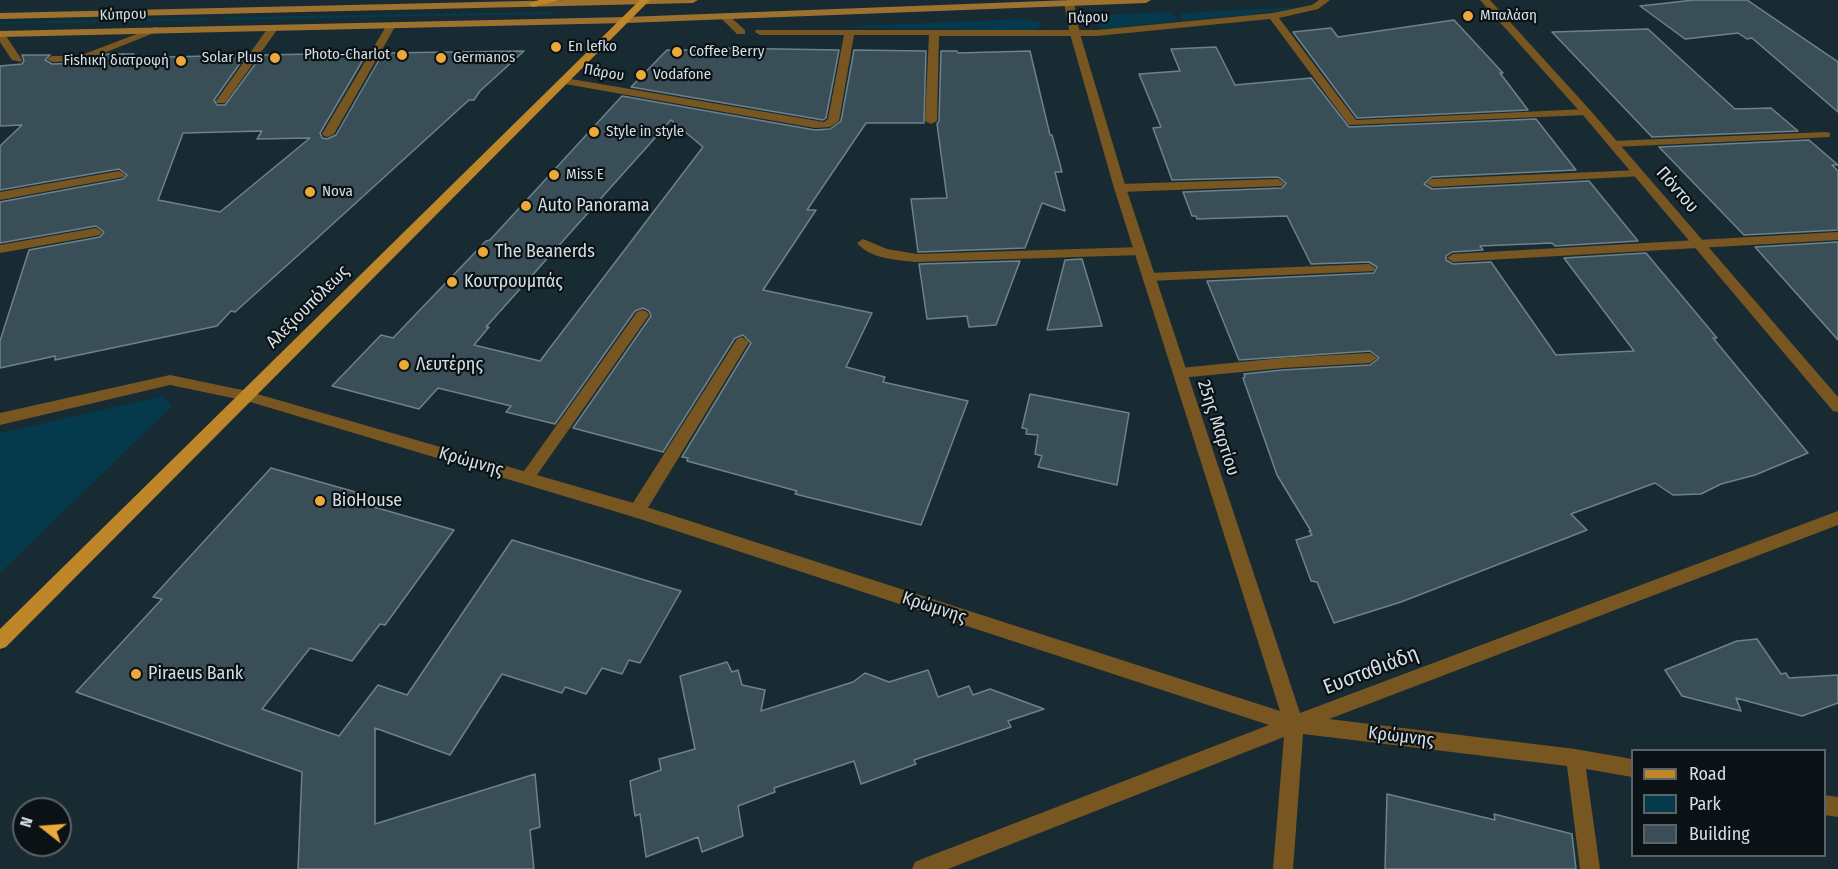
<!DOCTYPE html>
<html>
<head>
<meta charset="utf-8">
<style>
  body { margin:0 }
  #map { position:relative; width:1838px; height:869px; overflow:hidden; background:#182b33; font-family:"Fira Sans Condensed",sans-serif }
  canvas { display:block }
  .legend { position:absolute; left:1631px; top:749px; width:195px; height:108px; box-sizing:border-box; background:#0a1216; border:2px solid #5a6468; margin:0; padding:8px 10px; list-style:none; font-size:18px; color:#d3dfe4 }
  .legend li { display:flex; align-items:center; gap:12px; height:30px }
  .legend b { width:30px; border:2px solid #5a6468 }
  .north { position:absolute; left:12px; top:797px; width:60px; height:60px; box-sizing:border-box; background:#0a1216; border:2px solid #5a6468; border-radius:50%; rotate:287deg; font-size:16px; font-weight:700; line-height:24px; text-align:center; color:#d3dfe4 }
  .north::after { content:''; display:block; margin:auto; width:21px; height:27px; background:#eca93a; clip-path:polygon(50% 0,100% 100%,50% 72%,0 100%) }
</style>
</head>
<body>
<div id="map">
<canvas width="1838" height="869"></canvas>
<ul class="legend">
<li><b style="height:8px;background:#be8629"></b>Road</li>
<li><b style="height:16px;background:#043a4c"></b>Park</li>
<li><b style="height:16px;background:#3a4e57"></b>Building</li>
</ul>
<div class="north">N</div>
</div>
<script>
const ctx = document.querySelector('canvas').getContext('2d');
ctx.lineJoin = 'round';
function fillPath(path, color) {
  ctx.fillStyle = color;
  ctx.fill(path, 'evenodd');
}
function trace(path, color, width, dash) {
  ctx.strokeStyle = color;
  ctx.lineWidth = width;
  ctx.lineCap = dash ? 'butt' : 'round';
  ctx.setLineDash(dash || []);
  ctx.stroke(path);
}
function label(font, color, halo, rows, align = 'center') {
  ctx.font = font + ' "Fira Sans Condensed",sans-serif';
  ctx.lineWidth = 4.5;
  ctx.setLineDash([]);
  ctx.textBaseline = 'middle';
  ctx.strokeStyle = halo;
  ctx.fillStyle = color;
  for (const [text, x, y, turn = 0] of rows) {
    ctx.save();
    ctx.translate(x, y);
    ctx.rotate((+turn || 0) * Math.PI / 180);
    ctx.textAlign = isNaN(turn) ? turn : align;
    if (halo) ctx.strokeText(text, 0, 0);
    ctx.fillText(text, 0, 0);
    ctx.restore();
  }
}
fillPath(new Path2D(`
  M1297 7 1299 9 1183 21 1181 16 1182 13Z
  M557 12 555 14 224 20 227 17Z
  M1168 12 1174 14 1178 21 1112 28H1103L1096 25V20L1109 15Z
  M209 18 206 21 0 24V22Z
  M1023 19 1041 22 1042 26 1035 30 1023 31 832 27Z
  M163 396 172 406 0 573V433Z`), '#043a4c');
const building = new Path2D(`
  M1694 0H1747L1838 62V112L1752 38 1747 39 1738 33 1685 39 1640 6Z
  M1454 20 1503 73H1500L1528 110 1357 118 1293 32 1331 28 1338 37Z
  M1648 29 1735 109 1771 108 1798 131 1652 137 1552 32Z
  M1216 47 1235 85 1311 78 1349 127 1536 119 1576 170 1432 177 1424 184 1432 189 1589 181 1638 241 1555 246 1552 243 1480 246 1483 250 1452 252 1446 256V260L1453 264 1491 262 1556 355 1634 351 1564 258 1646 253 1717 338H1713L1808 453 1755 475 1721 484 1701 494 1673 495 1655 483 1571 514 1587 530 1401 602 1334 623 1317 582 1311 581 1296 540 1312 535 1309 531H1311L1277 475 1243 378 1245 377 1244 374 1282 370 1370 365 1379 358 1370 351 1239 360 1207 281 1374 273 1377 267 1369 262 1311 264 1287 216 1197 219 1196 216H1192L1183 192 1282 188 1286 183 1278 177 1172 180 1153 128 1161 127 1139 74 1180 71 1171 49Z
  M720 48 839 50 826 118 823 120 631 87 667 50H720Z
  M854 50 926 51 924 123H866L807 210H816L763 290 872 313 846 367 885 377 883 382 968 401 921 525 795 494 797 491 687 461 688 458 682 457 751 343 743 335 735 338 663 452 573 428 651 316 649 311 643 308 635 311 555 424 506 412 511 406 438 388 419 409 332 386 381 335 393 338 486 241 490 240 622 96 815 130 830 129 841 121ZM671 120 703 147 540 361 474 345 489 327H486Z
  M524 51 480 91 474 100H469L314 241 235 312 231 311 217 326 55 360V356L0 368V341L29 250 100 237 104 232 96 226 0 243V202L123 179 127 175 119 169 0 190V146L22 125 0 126V66L22 64 24 61 22 55H50L45 60 52 64 84 63 108 54H134L130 58 246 55 214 100 217 105H225L262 55 367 53 320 133 322 138 327 139 336 135 383 53ZM262 131 257 139 310 138 220 212 158 200 183 133Z
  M941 51H957L958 53 1030 51 1050 135H1052L1062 172H1055L1065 211 1042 203 1025 248 918 252 911 199 947 198 937 124 939 121Z
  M1809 140 1838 165H1832L1838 171V230L1744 235 1659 147Z
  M1838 242V340L1755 247Z
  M1082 259 1102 326 1047 330 1065 260Z
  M1020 261 996 325 969 327 967 316 927 319 919 264Z
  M1030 394 1129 413 1117 485 1038 467 1042 456 1035 454 1038 435 1026 434 1027 429 1022 428Z
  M271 468 380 499 374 507 454 530 385 625 380 624 352 661 310 648 262 709 339 736 378 685 407 695 512 540 681 591 640 663 629 660 622 674 602 668 586 694 565 687 562 693 502 674 450 755 375 728V824L535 774 540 827 530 830 534 869H298L302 772 76 692 162 599 153 597Z
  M1757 639 1781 674 1786 673 1789 678 1838 675V703L1802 716 1736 698 1741 711 1682 696 1665 670 1737 641Z
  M727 662 732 672 738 670 742 685 765 690 761 711 853 682 865 673 889 682 928 670 938 697 969 686 973 695 990 689 1044 709 1008 721 1011 727 914 760 916 764 861 784 854 761 774 788 775 792 738 806 743 836 702 852 698 837 646 857 640 814 635 816 630 781 661 770 659 759 695 749 680 676Z
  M1387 794 1495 820 1494 814 1572 834 1576 869H1385Z`);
fillPath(building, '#3a4e57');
trace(building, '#6d838c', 1.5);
fillPath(new Path2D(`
  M1319 0H1330L1318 9 1279 18 1356 120 1586 109 1591 112 1586 115 1349 125 1270 19 1097 36H939L937 121 931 124 925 121 929 35H854L839 121 830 127 815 128 565 84 560 81 565 78 824 122 828 119 844 35H760L755 32 756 30H1097L1273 13 1312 5Z
  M388 23 396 25 334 134 328 137 324 136 322 134Z
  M270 25 279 27 225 103H217L216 101Z
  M155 27 164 29 84 61 52 62 47 59 52 56H79Z
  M0 32 4 33 22 60 21 62 12 60 0 42Z
  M1826 132 1830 133V137L1613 147 1607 144 1613 141Z
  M1639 170 1643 172V176L1432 187 1426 183 1432 179Z
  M119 171 125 175 123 177 0 200V192Z
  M1278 179 1284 183 1282 186 1120 192 1114 188 1120 184Z
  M96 228 102 232 100 235 0 253V245Z
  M1838 232V240L1453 262 1447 258 1453 254Z
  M863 239 887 249 917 254 1141 247 1147 251 1141 255 917 262C897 260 870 259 857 243Z
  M1369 264 1375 268 1374 271 1149 281 1142 277 1149 273Z
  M642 310 647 312 649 315 647 318 532 482 527 484 522 482 519 478 522 474 637 312Z
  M742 337 749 342 643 516 637 518 631 516 629 511 631 506 737 339Z
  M1370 353 1377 358 1370 363 1282 368 1180 378 1173 373 1180 368 1282 358Z`), '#785621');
fillPath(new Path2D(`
  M1069 0 1074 3 1080 34 1126 188 1300 713 1838 511V525L1329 719 1575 749 1632 759V777L1586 769 1600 869H1580L1567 766 1303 734 1293 869H1273L1284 737 948 869H912L915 862 922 859 1269 725 637 518 247 401 170 385 0 425V413L170 375 247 391 637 504 1280 711 1114 188 1070 34 1064 3Z
  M1480 0H1490L1590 110 1838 397V412L1833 411 1582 114Z
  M722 15H728L745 30V34H737L722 19Z
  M1824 795 1838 797V817L1824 815Z`), '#785621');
fillPath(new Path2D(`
  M568 0H698L693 3 0 19V13Z
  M1071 0H1151L1146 3 626 23 0 37V31L626 17Z`), '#9d722f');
fillPath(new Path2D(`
  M539 0H560L533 7 528 4Z
  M640 0H650L6 647 0 649V629Z`), '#be8629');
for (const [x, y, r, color] of [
  [1468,16,6,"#eca93a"],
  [556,47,6,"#eca93a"],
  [677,52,6,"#eca93a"],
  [402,55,6,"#eca93a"],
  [275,58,6,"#eca93a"],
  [441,58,6,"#eca93a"],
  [181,61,6,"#eca93a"],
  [641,75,6,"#eca93a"],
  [594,132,6,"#eca93a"],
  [554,175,6,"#eca93a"],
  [310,192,6,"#eca93a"],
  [526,206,6,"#eca93a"],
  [483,252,6,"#eca93a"],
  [452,282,6,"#eca93a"],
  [404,365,6,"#eca93a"],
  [320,501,6,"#eca93a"],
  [136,674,6,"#eca93a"]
]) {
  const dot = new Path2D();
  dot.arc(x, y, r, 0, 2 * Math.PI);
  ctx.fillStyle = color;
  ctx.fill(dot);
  trace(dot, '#0a1216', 2);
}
label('15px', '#d3dfe4', '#0a1216', [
  ["Κύπρου",123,15,-2],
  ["Πάρου",1088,18,-2],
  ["Πάρου",604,73,10]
]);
label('15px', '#d3dfe4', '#0a1216', [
  ["Μπαλάση",1480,16],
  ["En lefko",568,47],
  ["Coffee Berry",689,52],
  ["Photo-Charlot",390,55,"right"],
  ["Solar Plus",263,58,"right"],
  ["Germanos",453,58],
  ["Fishική διατροφή",169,61,"right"],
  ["Vodafone",653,75],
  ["Style in style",606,132],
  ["Miss E",566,175],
  ["Nova",322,192]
], 'left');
label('18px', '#d3dfe4', '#0a1216', [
  ["Πόντου",1677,190,49],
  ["Αλεξιουπόλεως",308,307,-45],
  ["25ης Μαρτίου",1218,428,72],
  ["Κρώμνης",471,462,16],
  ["Κρώμνης",934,608,18],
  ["Κρώμνης",1401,737,7]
]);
label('18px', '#d3dfe4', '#0a1216', [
  ["Auto Panorama",538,206],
  ["The Beanerds",495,252],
  ["Κουτρουμπάς",464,282],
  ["Λευτέρης",416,365],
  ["ΒioΗouse",332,501],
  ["Piraeus Bank",148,674]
], 'left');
label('21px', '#d3dfe4', '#0a1216', [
  ["Ευσταθιάδη",1371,671,-21]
]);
</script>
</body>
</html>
